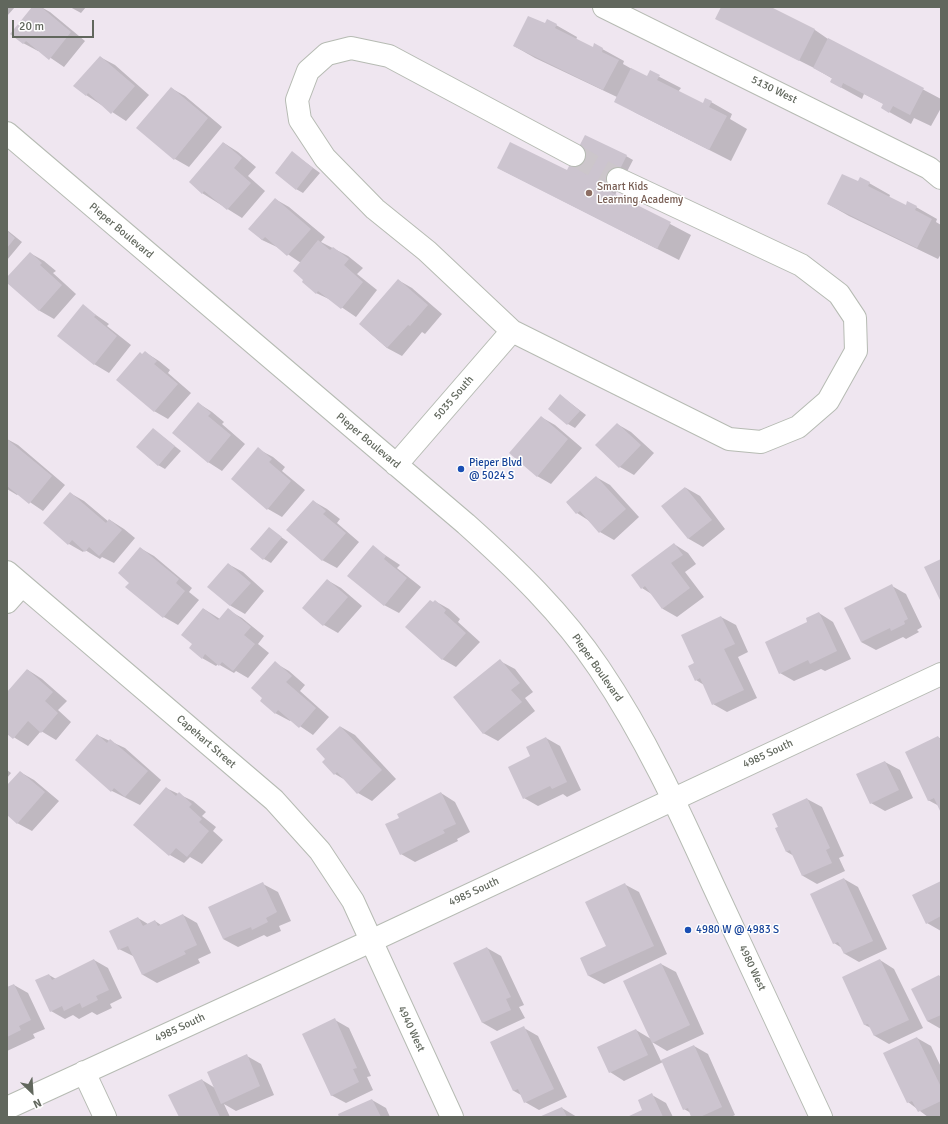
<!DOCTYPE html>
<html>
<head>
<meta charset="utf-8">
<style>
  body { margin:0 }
  #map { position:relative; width:948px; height:1124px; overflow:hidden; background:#efe6f0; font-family:Signika,sans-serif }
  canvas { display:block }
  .frame { position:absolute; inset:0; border:8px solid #61675d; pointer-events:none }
  .north { position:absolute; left:12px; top:1072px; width:40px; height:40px; -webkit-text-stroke:3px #fff; paint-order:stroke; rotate:155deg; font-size:11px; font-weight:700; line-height:16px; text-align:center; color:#61675d }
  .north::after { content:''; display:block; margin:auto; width:14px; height:18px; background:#61675d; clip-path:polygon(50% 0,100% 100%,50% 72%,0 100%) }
  .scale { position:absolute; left:12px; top:20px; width:82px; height:18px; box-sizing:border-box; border:2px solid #61675d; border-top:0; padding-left:5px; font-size:12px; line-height:14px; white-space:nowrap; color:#61675d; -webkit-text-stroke:3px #fff; paint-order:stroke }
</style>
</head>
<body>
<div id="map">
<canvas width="948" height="1124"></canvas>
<div class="frame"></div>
<div class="north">N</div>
<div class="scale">20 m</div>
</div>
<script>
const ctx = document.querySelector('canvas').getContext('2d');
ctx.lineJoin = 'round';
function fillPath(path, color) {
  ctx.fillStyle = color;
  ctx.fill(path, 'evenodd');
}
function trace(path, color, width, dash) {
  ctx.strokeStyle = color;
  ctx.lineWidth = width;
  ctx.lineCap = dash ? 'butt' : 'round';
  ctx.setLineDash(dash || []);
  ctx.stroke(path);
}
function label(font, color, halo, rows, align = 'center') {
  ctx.font = font + ' Signika,sans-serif';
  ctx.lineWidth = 3;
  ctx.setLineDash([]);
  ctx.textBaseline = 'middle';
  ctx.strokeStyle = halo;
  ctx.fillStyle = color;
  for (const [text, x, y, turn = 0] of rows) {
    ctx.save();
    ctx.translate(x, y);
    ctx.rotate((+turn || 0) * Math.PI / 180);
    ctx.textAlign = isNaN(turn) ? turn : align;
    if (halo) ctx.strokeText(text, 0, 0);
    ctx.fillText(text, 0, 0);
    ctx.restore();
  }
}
fillPath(new Path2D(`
  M7 7H15L7 16Z
  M33 7H41L50 12 85 41 64 67 39 50 38 51 23 43Z
  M70 7H86L81 13Z
  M722 7H769L815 30 828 39 941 99V108L931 126 914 118 911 124 882 108 884 104 864 94 862 99 831 82 833 79 814 68 717 19Z
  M545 24 556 25 577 37 576 40 594 49 595 45 624 61 623 64 639 73 647 78 650 72 681 88 678 92 703 104 711 102 732 114 730 119 747 129 731 161 636 113 615 101 617 97 535 58 514 46Z
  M100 57 115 65 149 95 126 121 86 95Z
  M171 88 185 96 222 127 189 167 175 159Z
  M224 143 238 152 256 167 248 176 265 191 242 218 202 193Z
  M293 153 320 173 303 193 296 189Z
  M626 156 633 160 615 195 691 235 679 260 498 168 571 174Z
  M858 182 869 183 890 195 889 198 907 206 916 207 937 219 936 222 941 225V254L938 259 849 216 828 204Z
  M275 199 289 207 325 237 321 242 348 256 363 268 357 274 377 290 356 317 331 300 316 293 305 280 301 263 277 247 262 240 250 229Z
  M7 230 22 242 7 260Z
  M30 253 44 261 56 271 53 273 76 294 54 319 40 311 7 281V279Z
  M398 280 412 288 442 314 425 334 422 332 402 356 387 348 360 324Z
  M83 306 109 324 107 326 131 345 109 373 94 364Z
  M145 352 159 361 170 370 168 373 191 393 168 419 154 411 143 355Z
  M560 395 586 415 575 428 568 424Z
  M198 403 212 412 224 422 222 424 245 444 222 471 208 462Z
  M541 417 555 425 582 448 551 484 537 476Z
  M617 424 631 432 654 453 634 475 620 467Z
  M153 429 181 451 165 469 158 465Z
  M7 439 18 445 65 485 43 511 18 494 17 495 7 489Z
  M258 449 273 457 285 467 282 471 305 490 282 517 268 509 233 479Z
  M596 477 610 485 639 517 614 540 600 532 591 522 577 513 567 503Z
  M686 488 700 496 725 529 703 547 689 539 663 506Z
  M70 493 84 501 109 522 110 520 124 529 135 538 114 563 102 557 100 559 85 550 83 552 69 544Z
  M313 501 327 509 340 519 337 523 359 542 337 568 322 560Z
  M269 528 288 542 271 563 264 559Z
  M674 544 688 553 696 564 685 572 704 597 677 617 663 609 653 595 642 588Z
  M373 547 400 565 397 568 421 587 399 613 384 605Z
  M140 548 154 556 192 588 189 592 199 600 178 625 164 617 130 582Z
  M228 564 243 572 264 591 245 614 231 606 209 587Z
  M327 580 341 588 362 606 338 633 324 625Z
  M892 586 906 594 922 627 917 630 919 632 906 639 903 637 876 650 861 642Z
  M435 601 449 609 460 619 458 622 480 642 456 667 442 659 433 603Z
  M204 609 220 619 228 610 242 618 264 636 258 644 269 653 248 678 236 671 234 673 218 664 216 666 202 658 193 644Z
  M819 613 833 622 851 659 825 671 821 669 794 681 780 673Z
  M721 617 736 625 748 652 738 657 757 698 727 712 713 704 704 685 696 680 695 663Z
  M500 661 515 669 533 692 525 698 535 711 498 741 483 733Z
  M275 663 289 671 305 685 300 691 329 717 313 735 291 720 290 721 275 713Z
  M28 670 42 679 67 701 58 710 71 722 56 740 41 731 28 746 7 733V694Z
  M341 727 355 735 396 779 372 801 358 793 347 781 335 774 327 759Z
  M97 735 125 748 161 780 140 805 112 791 76 760Z
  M938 737 941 739V811L939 806 928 800Z
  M546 738 560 746 581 790 567 797 563 794 538 806 524 798 531 757Z
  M885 762 900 770 913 798 885 811 871 803Z
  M7 770 11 773 7 778Z
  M20 772 34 780 59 801 32 831 17 823 7 814V787Z
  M166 788 193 801 206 812 202 816 216 827 213 831 223 840 202 864 190 857 184 863 170 855 135 825Z
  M441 793 455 802 470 832 457 839 458 841 415 862 401 854 400 818Z
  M807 799 822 807 844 856 839 858 845 871 817 884 803 876 794 856 787 852 776 829Z
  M844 879 858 887 887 949 859 962 845 954 842 948 834 943Z
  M941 882V931L927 923Z
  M263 884 278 892 291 921 279 926 281 931 267 937 264 935 238 947 223 939Z
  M624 884 639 892 667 954 604 984 589 976 581 959 608 946Z
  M183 915 197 923 211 953 198 959 200 963 157 983 143 975 135 957 119 949 138 918 148 924 155 921 161 925Z
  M487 948 501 956 524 1005 519 1007 525 1018 497 1031 483 1023 455 964Z
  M94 960 108 968 122 998 110 1004 112 1008 97 1015 92 1012 79 1019 73 1015 65 1019 51 1011 49 975 56 979Z
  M880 960 894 969 923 1028 889 1044 875 1036 871 1028 865 1025Z
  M661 964 676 972 704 1034 667 1051 652 1042 661 1061 694 1046 708 1054 735 1115 731 1117H693L691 1113 684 1109 663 1062 624 1081 610 1072 636 1030 651 1039Z
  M939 976 941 977V1029L927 1021Z
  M14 985 28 993 45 1029 33 1034 35 1038 7 1051V988Z
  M335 1020 349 1028 371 1076 367 1077 373 1090 346 1103 331 1095Z
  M524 1028 538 1036 567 1097 539 1110 525 1102 521 1095 514 1091 491 1043Z
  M917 1038 931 1046 941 1067V1116L939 1117H928L908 1102Z
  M247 1056 261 1064 274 1095 236 1111 224 1104 230 1117H180L202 1080 215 1088Z
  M652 1095 666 1103 673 1117H630L644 1110Z
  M372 1100 386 1108 390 1117H340Z
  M562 1108 577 1117H541Z`), '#0003');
fillPath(new Path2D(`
  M32 7H41L71 32 49 60 26 41 23 44 10 34Z
  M721 7H771L815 29 799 61 715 19Z
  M528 16 545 23 547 19 557 24 555 28 593 47 594 43 603 48 602 52 619 60 603 90 513 46Z
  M828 38 924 88 910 115 893 106 889 113 881 108 883 104 843 83 841 88 830 82 832 78 813 68Z
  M100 56 135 86 111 114 88 93 86 96 73 86Z
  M631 68 647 76 650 70 660 75 657 80 703 103 705 98 712 101 709 107 727 116 709 150 614 102Z
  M171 87 208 118 174 160 136 128Z
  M585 135 627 155 609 191 671 222 657 249 497 168 510 142 567 170Z
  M223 142 242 158 234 168 251 183 227 210 204 191 202 194 189 182Z
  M292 151 313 168 296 190 275 173Z
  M842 174 858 181 860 177 870 182 868 186 906 205 907 201 917 206 915 210 932 219 917 248 827 204Z
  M275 198 311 229 287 256 265 237 262 240 248 229Z
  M7 231 15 238 7 248Z
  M318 240 330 250 333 247 349 259 344 265 363 282 341 309 318 291 316 294 302 282 303 280 293 271Z
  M30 252 42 263 40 265 62 285 39 311 7 283V277Z
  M398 279 428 305 410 326 408 325 387 348 359 324Z
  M83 304 96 315 94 317 117 336 94 365 57 336Z
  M145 351 157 361 154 364 178 384 154 412 116 380 140 352 142 354Z
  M560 394 580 411 567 425 548 409Z
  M198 402 211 413 208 416 231 435 208 463 172 433Z
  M541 416 568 439 537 477 509 453Z
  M617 423 641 445 619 468 595 445Z
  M153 428 175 446 158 466 136 447Z
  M7 439 52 476 29 504 7 486Z
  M258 447 272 459 269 462 291 481 267 510 231 479Z
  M596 476 626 509 599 533 580 511 576 514 566 502Z
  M685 487 712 520 688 539 661 506Z
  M70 492 106 523 109 519 122 530 99 556 89 547 85 552 72 540 68 545 43 523Z
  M313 500 326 511 323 514 346 533 322 561 286 530Z
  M269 527 282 537 263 560 250 549Z
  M674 543 683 555 671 563 690 588 662 609 645 586 641 589 631 575Z
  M373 545 386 556 384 559 407 578 384 606 347 576Z
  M140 547 179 579 176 583 185 591 163 618 125 587 129 583 118 573Z
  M941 559V599L940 600 924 567Z
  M228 563 251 583 230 606 207 587Z
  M327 579 348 597 323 626 302 608Z
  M892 584 908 619 904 621 905 624 891 631 890 628 861 642 844 608Z
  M430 600 433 602 435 600 446 610 444 613 466 633 442 660 405 627Z
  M203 608 218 620 228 608 251 627 244 635 255 644 233 671 222 662 219 666 205 654 202 659 189 648 192 644 181 635Z
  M819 612 837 651 810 664 808 660 779 674 765 642 807 622 806 618Z
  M721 616 735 644 724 649 744 690 712 705 700 678 695 681 688 666 694 663 681 635Z
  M500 659 520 683 511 690 522 702 483 734 453 697Z
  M275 661 292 676 286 682 316 708 299 728 278 710 275 714 260 701 262 698 251 688Z
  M27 669 53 692 45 701 58 713 41 733 28 721 13 739 7 734V692Z
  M340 726 382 770 357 794 337 772 334 775 322 762 325 759 316 749Z
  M97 734 107 743 110 739 148 771 125 797 114 788 111 792 75 760Z
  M938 736 941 741V813L934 798 928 801 905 752Z
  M546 737 567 782 552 789 550 786 523 799 508 767 530 756 526 747Z
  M885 761 899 790 870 804 856 774Z
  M20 771 45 792 17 824 7 815V785Z
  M166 787 176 796 179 792 192 804 189 807 202 819 199 822 209 831 187 857 176 848 169 856 133 825Z
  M441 792 456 824 443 830 445 833 400 855 385 824 399 818 397 814Z
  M807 798 830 848 826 850 832 863 802 876 790 850 786 852 775 828 778 827 772 814Z
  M844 878 873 941 844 954 838 942 833 944 810 894Z
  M941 881V916L926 924 912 895Z
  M263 882 277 912 266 918 268 922 252 930 251 927 223 939 208 907Z
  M625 883 654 946 588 976 580 958 606 946 585 902Z
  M183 914 197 945 184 951 186 954 142 975 128 946 118 950 109 931 138 917 143 926 155 920 158 926Z
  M487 947 511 997 506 999 511 1010 482 1023 453 963Z
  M94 959 109 990 96 996 98 1000 82 1008 80 1003 64 1011 62 1006 50 1012 35 980 49 974 52 980Z
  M880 959 909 1020 874 1036 868 1024 864 1025 842 977Z
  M661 963 690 1025 652 1043 623 981Z
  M939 975 941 979V1015L927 1021 911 989Z
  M14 984 31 1020 19 1026 21 1030 7 1037V987Z
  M335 1018 357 1068 353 1069 359 1082 331 1096 302 1034Z
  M524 1026 554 1089 524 1103 518 1089 513 1091 490 1042Z
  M636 1029 648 1055 609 1073 597 1047Z
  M917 1037 941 1087V1101L918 1112 912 1101 907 1103 883 1053Z
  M694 1045 722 1107 700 1117H691L688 1108 683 1110 661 1060Z
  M247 1054 260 1086 221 1104 207 1072Z
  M202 1079 220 1117H179L168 1095Z
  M652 1093 663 1117H627L642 1110 638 1100Z
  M372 1099 381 1117H339L338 1114Z
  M562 1107 567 1117H539Z`), '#ccc4cf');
trace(new Path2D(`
  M574 155 618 179`), '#ccc6cb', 22, [22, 11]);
const minor = new Path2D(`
  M604 7 929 168 941 178
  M7 133 466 524C515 568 562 613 599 668 645 736 679 810 713 885 749 962 785 1040 821 1117
  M574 155 389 56 351 48 327 54 308 71 297 100 300 120 325 158 375 209 427 251 512 331 729 439 761 442 798 427 828 401 856 351 855 318 839 294 801 265 618 179
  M396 465 512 331
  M7 572 274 800 320 851 353 901 452 1117
  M7 602 22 585
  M84 1072 105 1117
  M7 1108 371 941 941 674`);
trace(minor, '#b6bbb3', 24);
trace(minor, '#fff', 22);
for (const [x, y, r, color] of [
  [589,193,4,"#8d6e63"],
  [461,469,4,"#1a4fb4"],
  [688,930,4,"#1a4fb4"]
]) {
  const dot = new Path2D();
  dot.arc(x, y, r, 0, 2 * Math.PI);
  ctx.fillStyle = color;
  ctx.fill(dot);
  trace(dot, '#fff', 1.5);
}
label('11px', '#61675d', '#fff', [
  ["5130 West",774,90,26],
  ["Pieper Boulevard",121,231,40],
  ["5035 South",454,398,-49],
  ["Pieper Boulevard",368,441,40],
  ["Pieper Boulevard",597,668,55],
  ["Capehart Street",206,742,41],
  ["4985 South",768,754,-25],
  ["4985 South",474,892,-25],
  ["4980 West",752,968,65],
  ["4985 South",180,1028,-25],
  ["4940 West",411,1029,65]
]);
label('11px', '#785e54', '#fff', [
  ["Smart Kids",597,187],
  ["Learning Academy",597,200]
], 'left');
label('11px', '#164399', '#fff', [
  ["Pieper Blvd",469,463],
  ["@ 5024 S",469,476],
  ["4980 W @ 4983 S",696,930]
], 'left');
</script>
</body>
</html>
